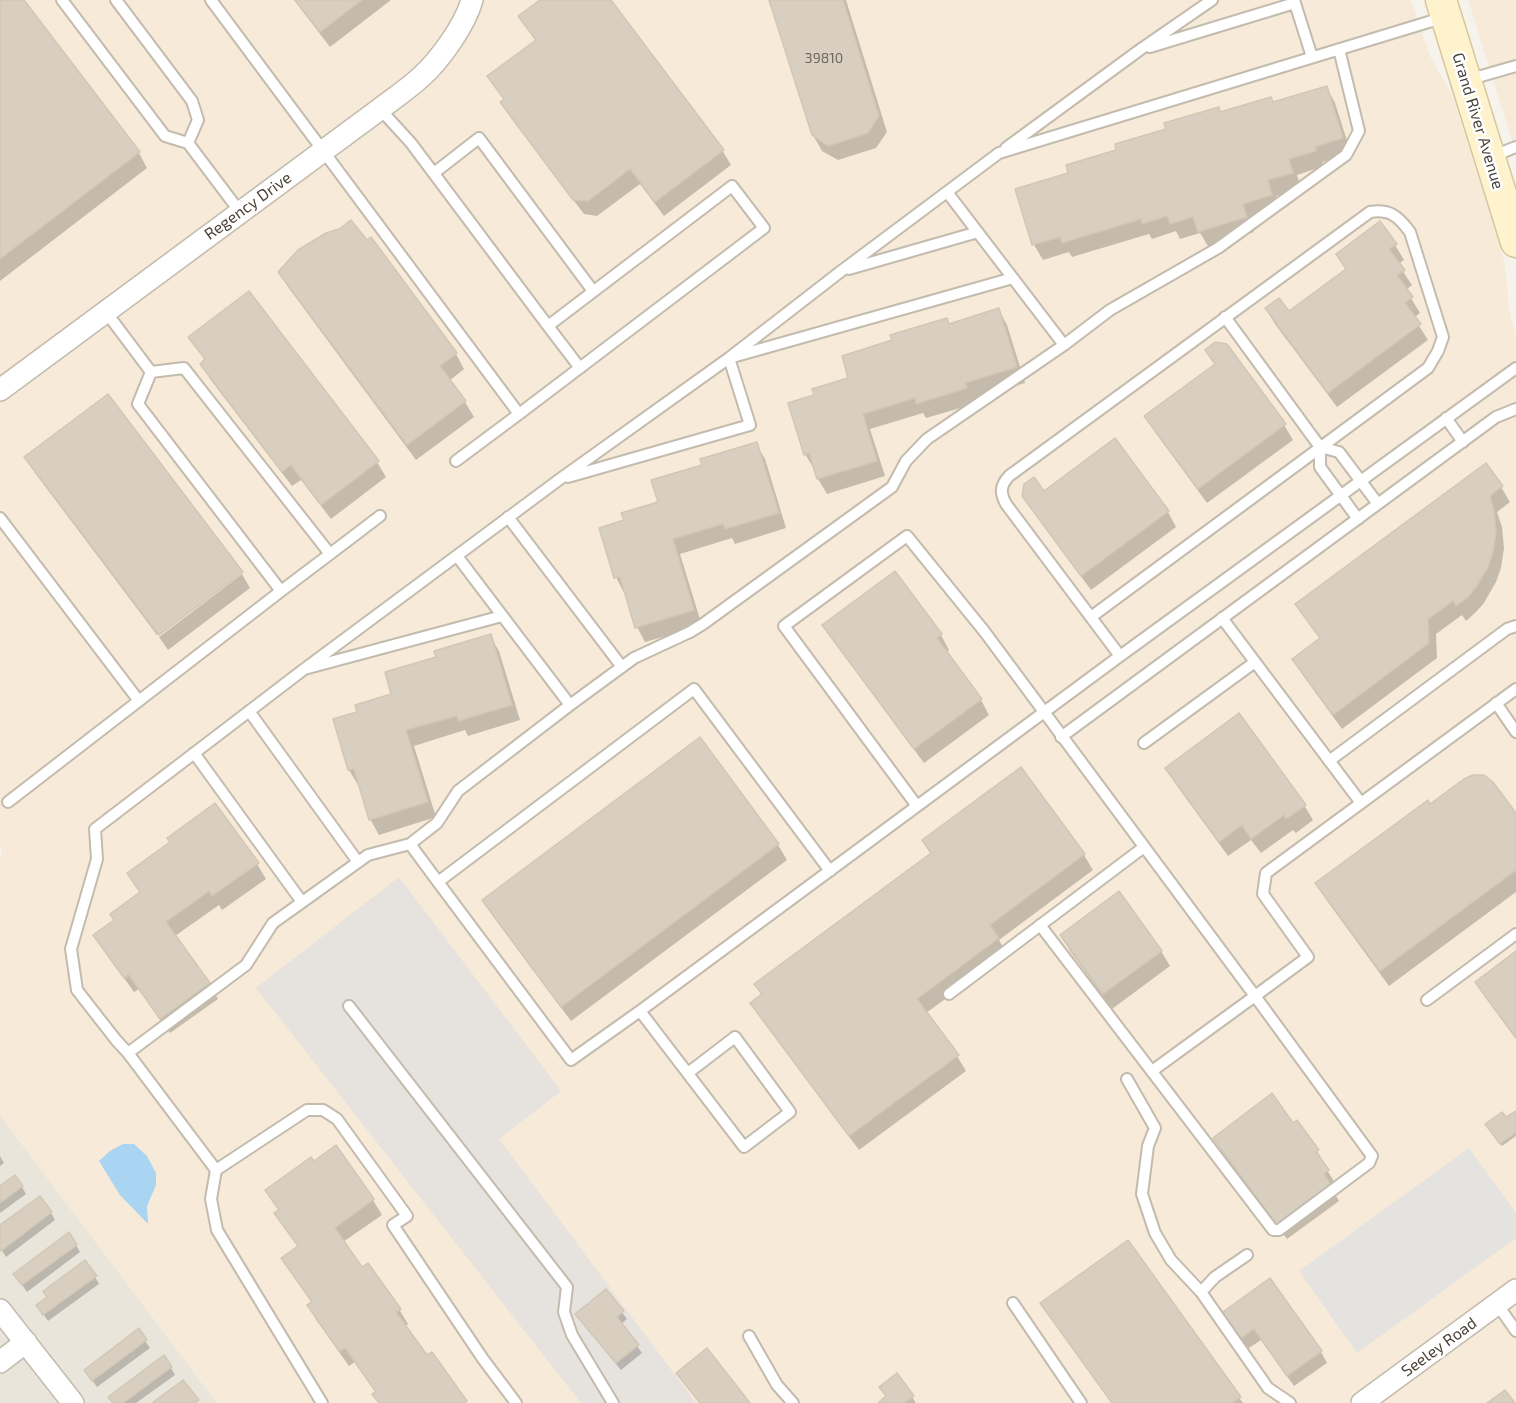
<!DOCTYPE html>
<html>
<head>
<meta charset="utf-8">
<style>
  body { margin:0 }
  canvas { display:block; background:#f6f3ec }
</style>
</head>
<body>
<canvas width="1516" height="1403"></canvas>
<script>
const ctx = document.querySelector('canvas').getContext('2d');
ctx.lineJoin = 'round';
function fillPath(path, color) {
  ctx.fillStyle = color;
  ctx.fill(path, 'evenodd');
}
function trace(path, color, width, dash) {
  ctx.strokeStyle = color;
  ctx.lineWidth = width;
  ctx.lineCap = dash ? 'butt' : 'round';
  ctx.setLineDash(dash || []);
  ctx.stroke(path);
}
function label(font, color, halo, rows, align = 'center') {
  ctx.font = font + ' "Exo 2",sans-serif';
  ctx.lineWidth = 5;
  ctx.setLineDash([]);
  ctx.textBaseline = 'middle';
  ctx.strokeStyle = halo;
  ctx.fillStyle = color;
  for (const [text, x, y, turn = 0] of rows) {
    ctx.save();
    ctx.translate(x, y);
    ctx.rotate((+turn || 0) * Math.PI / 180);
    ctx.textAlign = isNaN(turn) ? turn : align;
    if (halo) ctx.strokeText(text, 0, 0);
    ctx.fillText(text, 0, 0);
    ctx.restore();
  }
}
fillPath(new Path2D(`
  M0 1115 217 1403H0Z`), '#eae5da');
fillPath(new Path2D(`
  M0 0H1411L1430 56 1450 91 1456 107 1501 249 1505 265 1509 307 1516 339V1403H217L0 1115V856L2 854 0 844Z
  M1468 0H1516V153Z`), '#f7ead8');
fillPath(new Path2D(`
  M399 877 561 1091 499 1139 696 1403H581L256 988Z`), '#e6e2dd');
fillPath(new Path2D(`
  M1469 1148 1516 1213V1238L1357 1353 1299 1271Z`), '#e5e3e0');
fillPath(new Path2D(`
  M123 1144H134L147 1156 156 1173V1185L147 1206 148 1224 120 1195 99 1161 110 1151Z`), '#a9d4f2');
fillPath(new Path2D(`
  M0 0H22L139 153 147 168 0 281Z
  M294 0H391L330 47Z
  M542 0H609L722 150 731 165 664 216 640 184 597 216 584 214 511 118 502 103 505 101 489 76 536 41 520 17Z
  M770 0H846L887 132 876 148 838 160 822 151 813 135Z
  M1327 88 1335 103 1351 153 1322 162 1324 166 1297 175 1301 188 1276 196 1280 210 1250 219 1254 232 1208 246 1200 233 1180 239 1176 231 1152 239 1149 234 1072 257 1069 252 1043 260 1034 245 1017 190 1070 174 1118 151 1218 109 1221 113 1274 104Z
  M1395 245 1404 260 1398 264 1412 285 1406 290 1420 313 1414 318 1428 340 1337 407 1275 324 1266 309 1289 313Z
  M279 272 456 354 464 369 449 381 465 402 474 417 416 460 288 287Z
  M999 310 1007 325 1025 383 973 399 974 404 926 418 923 413 870 429 885 476 827 494 818 479 815 469H814L805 454 816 396 949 325Z
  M190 337 377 462 386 477 331 519 301 480 292 486 210 379 202 364 206 361Z
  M1207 350 1284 425 1293 440 1207 503 1155 432 1146 416 1216 365Z
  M756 444 765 459 786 528 735 544 732 538 680 554 702 626 645 642 637 627 626 592 624 593 616 577 626 521 660 503 704 466Z
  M26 458 241 572 157 635 35 473Z
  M1501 487 1510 502 1497 512 1502 527 1504 548 1501 568 1496 582 1484 603 1476 612 1466 621 1462 615 1436 634 1437 658 1342 729 1302 674 1294 659 1320 639 1297 604Z
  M1044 493 1168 512 1176 527 1091 590 1033 511 1024 496Z
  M242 574 250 588 168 650 159 637Z
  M824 625 941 635 949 650 946 653 981 700 989 715 924 763 833 640Z
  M490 636 499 651 520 720 468 736 465 730 414 746 436 817 379 835 370 819 360 784 358 785 349 770 359 713 393 695 437 658Z
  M700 739 778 845 787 860 571 1021 492 915 484 900Z
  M1167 768 1304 805 1313 820 1296 833 1293 830 1261 853 1251 840 1228 856 1175 783Z
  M1020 769 1084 855 1093 870 999 940 1007 954 926 1013 957 1056 966 1071 859 1150 761 1018 752 1003 762 996 756 984 932 854Z
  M1430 806 1516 815V892L1389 986 1325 898 1317 883Z
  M257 864 266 879 222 910 219 905 175 936 209 984 218 999 170 1033 139 989 134 992 104 950 95 935 116 921 141 893Z
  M1062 936 1161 951 1170 966 1112 1009 1070 951Z
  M1516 953V1039L1485 997 1476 982Z
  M1516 1112V1136L1502 1146 1489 1127 1506 1120Z
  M1293 1125 1317 1151 1326 1166 1325 1167 1337 1186 1332 1189 1339 1201 1287 1239 1223 1153 1215 1138Z
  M336 1147 373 1200 382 1215 343 1242 362 1269 399 1309 408 1324 405 1327 427 1357 431 1354 466 1403H379L376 1393 355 1362 349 1366 317 1321 309 1306 313 1303 292 1273 298 1247 276 1214 280 1211 267 1190 314 1163Z
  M0 1156 4 1163 0 1166Z
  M22 1187 26 1194 0 1213V1188Z
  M51 1213 55 1220 6 1257 0 1247V1227Z
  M76 1245 80 1252 27 1292 20 1282Z
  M95 1277 99 1284 48 1321 42 1312Z
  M606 1291 627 1319 621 1324 642 1353 621 1370 581 1321Z
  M1222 1315 1321 1352 1327 1363 1294 1386 1261 1340 1246 1350Z
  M1051 1318 1239 1398 1243 1403H1112Z
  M138 1330 150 1348 97 1387 90 1377Z
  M171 1368 175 1375 136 1403H114Z
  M912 1397 916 1403H879Z`), '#0003');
const building = new Path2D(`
  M0 0H24L140 152 0 259Z
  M295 0H362L320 32Z
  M540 0H611L724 150 655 202 630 169 588 201 573 200 500 102 504 99 487 76 536 40 518 16Z
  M769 0H843L879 116 868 133 828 146 812 135Z
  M1327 86 1343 138 1315 147 1316 151 1289 159 1293 173 1268 180 1272 195 1243 204 1247 217 1198 232 1193 217 1170 224 1167 216 1142 224 1141 219 1062 243 1060 237 1032 245 1015 189 1068 173 1066 165 1116 150 1115 144 1166 129 1164 123 1219 107 1220 112 1271 97 1273 102Z
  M351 220 367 240 371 237 457 353 440 366 466 401 407 445 278 272 298 250 326 233 339 229Z
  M1380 221 1397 244 1389 249 1405 270 1397 275 1413 297 1405 303 1421 324 1328 393 1265 308 1279 298 1289 311 1346 269 1336 254Z
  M249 291 379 461 321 505 291 465 282 472 200 364 205 359 188 337Z
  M999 308 1017 367 965 383 967 388 916 404 915 398 863 414 877 461 817 479 809 453 804 455 788 403 814 395 812 389 848 378 842 356 892 340 890 335 947 318 949 324Z
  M1215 342 1227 344 1286 424 1198 489 1144 416 1215 364 1205 350Z
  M108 394 243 572 159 635 24 457Z
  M1115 438 1169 511 1081 576 1022 496 1024 484 1034 477 1044 491Z
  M757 442 779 513 725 529 723 524 673 539 694 610 635 628 620 577 614 578 599 528 624 520 621 513 658 502 651 480 702 465 700 459Z
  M1486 463 1503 486 1490 496 1494 510 1496 532 1493 552 1488 567 1476 587 1468 597 1456 606 1453 601 1428 619 1429 643 1333 715 1292 659 1320 638 1295 604Z
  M895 571 942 634 937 638 982 699 914 749 822 625Z
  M491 634 512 705 458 721 457 716 406 730 428 802 369 820 354 769 348 770 333 719 357 712 355 705 391 694 385 672 436 657 434 651Z
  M1239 713 1306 805 1286 819 1284 815 1251 839 1242 825 1219 842 1165 768Z
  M700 737 779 844 561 1007 482 900Z
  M1021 767 1085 854 990 925 999 938 917 999 959 1055 849 1136 750 1003 762 994 754 984 931 853 922 840Z
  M1473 775H1484L1493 782 1516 813V870L1380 971 1315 883 1428 800 1430 804 1464 779Z
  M215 803 259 863 212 896 209 891 166 922 210 983 160 1019 129 975 124 978 93 935 114 920 110 914 140 892 127 873 170 842 167 838Z
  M1119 891 1162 951 1103 994 1060 935Z
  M1516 951V1038L1475 982Z
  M1272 1093 1293 1123 1297 1120 1319 1150 1316 1152 1329 1170 1324 1174 1331 1185 1277 1225 1213 1138Z
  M1516 1111V1134L1515 1133 1500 1144 1485 1124 1502 1112 1506 1117Z
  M336 1145 374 1199 335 1228 362 1267 368 1263 401 1309 396 1312 427 1355 432 1352 467 1401 465 1403H379L372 1394 376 1392 345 1348 339 1351 307 1305 312 1302 281 1258 298 1246 274 1213 279 1210 265 1190 311 1157 314 1161Z
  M15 1175 23 1186 0 1203V1186Z
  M40 1196 52 1212 1 1251 0 1249V1225Z
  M69 1232 77 1245 22 1285 13 1274Z
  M1128 1240 1241 1397 1232 1403H1112L1040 1303Z
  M85 1260 97 1276 43 1315 36 1305 47 1297 43 1291Z
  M1270 1278 1322 1351 1287 1376 1254 1329 1239 1340 1220 1314Z
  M606 1289 624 1311 617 1317 639 1345 616 1363 575 1314Z
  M139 1328 147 1340 92 1381 84 1370Z
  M707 1348 750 1403H700L676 1373Z
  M164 1355 172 1367 123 1403H113L108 1397Z
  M897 1373 914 1396 904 1403H878L886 1396 879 1387Z
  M183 1380 199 1400 195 1403H152Z
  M1505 1390 1515 1403H1487Z`);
fillPath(building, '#d8cfc1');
trace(building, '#d3c7b4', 1.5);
const lane = new Path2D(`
  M62 0 165 136 188 143 240 212
  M116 0 192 101 198 120 188 143
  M211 0 519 414 764 228 732 186 548 326 411 143 380 109
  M1294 0 1312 57
  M1150 47 1295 3
  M1467 80 1516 66
  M1006 148 1141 49 1212 0
  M1493 156 1516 147
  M434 173 479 138 593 291
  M947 192 1064 345 927 439 906 461 892 487 703 624 690 632 634 658 570 705 458 791 437 823 410 844 368 855 273 923 246 965 128 1053 116 1040 77 990 71 949 97 859 95 829 303 670 560 479 729 358 840 272 999 153 1445 17
  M849 269 978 232
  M1225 317 1320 447V467L1358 519
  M548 326 580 368
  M1064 345 1110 310 1218 248 1346 155 1359 131 1339 49
  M151 372 184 368 330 554 380 516
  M1446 418 1463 442
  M1320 447 1339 452 1378 504
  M456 461 519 414
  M568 477 750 425 729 358 1013 278
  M508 517 622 667
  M0 518 139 701
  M457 556 570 705
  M281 591 330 554
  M1091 617 1428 368 1438 351 1443 337 1410 232C1398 216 1390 209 1370 212L1009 476C1000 486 1000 493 1006 504L1120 656
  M1222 618 1361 803
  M308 668 502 616
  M1496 703 1516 732
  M249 711 358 862
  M1061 737 1496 417 1516 409
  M1144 743 1255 662
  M194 753 302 902
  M1329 761 1507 629 1516 626
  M8 802 281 591 138 404 151 372 106 312
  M917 806 784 626 907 536 984 631 1255 996 1308 957 1263 894 1266 873 1516 689
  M410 844 438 882
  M830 871 694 689 438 882 571 1060 640 1011 1120 656 1516 368
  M1040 925 1273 1230H1279L1369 1163 1372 1156 1255 996 1152 1071
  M949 994 1144 847
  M1427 1000 1516 934
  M349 1006 567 1287 564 1312 572 1335 613 1403
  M640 1011 744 1147 790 1112 735 1037 688 1073
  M128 1053 216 1170 211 1199 217 1230 322 1403
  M1127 1079 1155 1128 1148 1146 1142 1194 1155 1233 1171 1260 1201 1292 1268 1388 1290 1403
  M216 1170 307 1110H323L337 1119 407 1216 393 1225 483 1359 516 1403
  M1201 1292 1215 1277 1247 1255
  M1013 1303 1081 1403
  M1497 1304 1516 1331
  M749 1336 777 1385 793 1403`);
const street = new Path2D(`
  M0 390 380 109C393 99 408 89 421 77 440 60 465 25 472 0
  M0 1310 73 1403
  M0 1362 26 1342
  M1362 1403 1516 1290`);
const secondary = new Path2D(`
  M1441 0 1516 242`);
trace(lane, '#c2bbae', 14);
trace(street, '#c2bbae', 24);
trace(secondary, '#d6c79b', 33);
trace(lane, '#fff', 10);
trace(street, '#fff', 21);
trace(secondary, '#fff3cd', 30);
label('14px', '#6e675b', null, [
  ["39810",824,58]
]);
label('16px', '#4b4439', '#fff', [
  ["Grand River Avenue",1478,121,73],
  ["Regency Drive",248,206,-36],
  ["Seeley Road",1439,1347,-36]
]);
</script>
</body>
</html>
